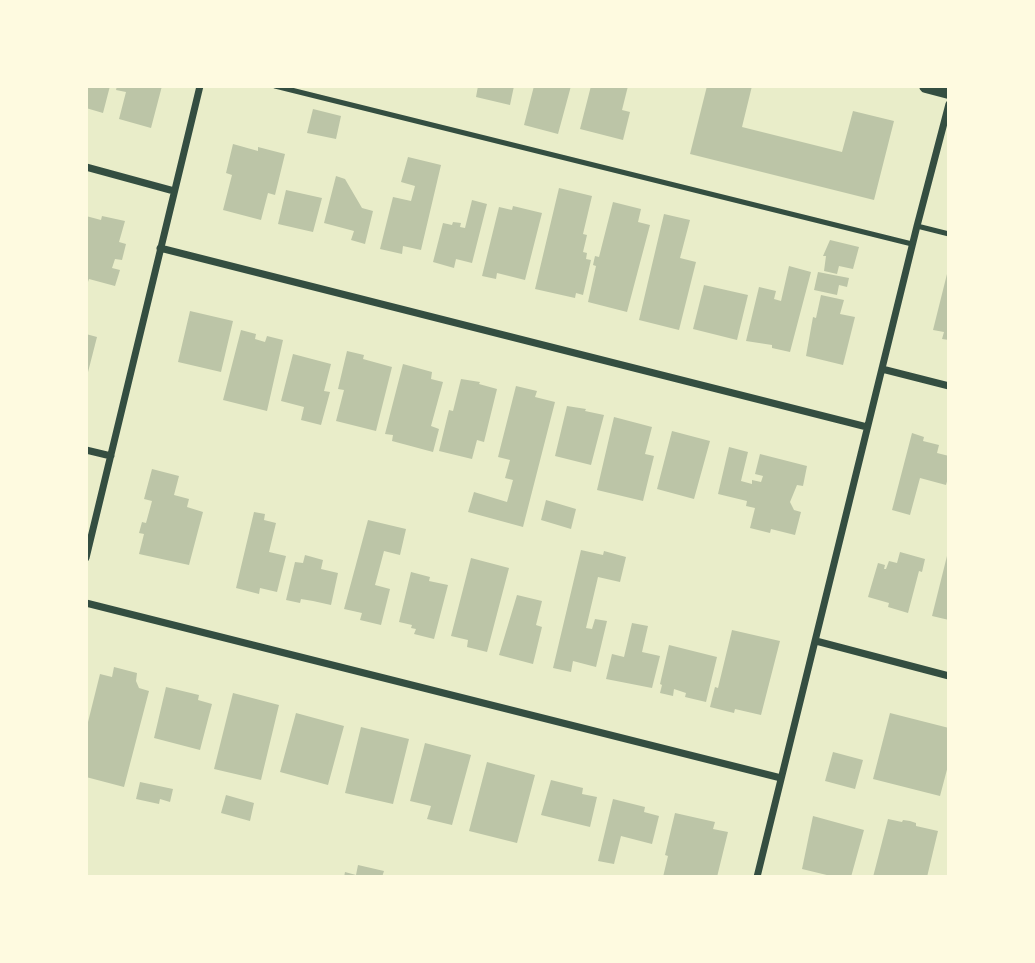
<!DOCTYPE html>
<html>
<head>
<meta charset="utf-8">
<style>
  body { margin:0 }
  #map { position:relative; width:1035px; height:963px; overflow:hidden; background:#e9edc9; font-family:"Exo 2",sans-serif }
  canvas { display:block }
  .frame { position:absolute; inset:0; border:88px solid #fefae0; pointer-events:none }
</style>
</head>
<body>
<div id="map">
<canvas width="1035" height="963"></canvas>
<div class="frame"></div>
</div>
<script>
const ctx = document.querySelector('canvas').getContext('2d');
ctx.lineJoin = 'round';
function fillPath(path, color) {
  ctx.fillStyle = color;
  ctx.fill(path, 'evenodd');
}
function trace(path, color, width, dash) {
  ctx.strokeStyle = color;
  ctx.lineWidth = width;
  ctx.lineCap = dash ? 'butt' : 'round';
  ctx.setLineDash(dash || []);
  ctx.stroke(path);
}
fillPath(new Path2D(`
  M86 86H110L103 113 86 108Z
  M117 86H162L151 128 119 119 126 92 116 90Z
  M478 86H514L510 105 476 97Z
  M534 86H571L558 134 524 125Z
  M591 86H628L622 110 630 112 623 140 580 129Z
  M707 86H752L742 127 842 152 853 111 894 121 874 200 690 154Z
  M313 109 341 116 336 139 307 133Z
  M233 144 258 151V147L285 154 275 195 268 193 261 220 223 210 232 175 226 173Z
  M408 157 441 165 421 250 403 246 402 254 380 249 393 197 411 201 415 186 401 182Z
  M336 176 345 179 362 208 373 211 365 244 351 240 354 231 324 223Z
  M559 188 592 196 583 234 587 235 583 252 587 253 586 259 591 260 583 295 576 293 575 298 535 289Z
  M286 190 322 198 313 232 278 224Z
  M472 200 487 204 472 263 456 259 454 268 433 262 443 223 452 225 453 222 461 223 460 227 465 228Z
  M613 202 641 209 638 222 650 225 627 312 588 302 596 266 593 265 595 256 599 257Z
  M513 206 542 213 525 280 497 273 496 279 482 276 499 207 512 210Z
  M664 214 690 220 680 258 696 262 679 330 639 320Z
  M86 216 101 220 102 216 125 221 119 242 126 244 122 260 115 259 112 268 120 270 115 286 89 279 86 288Z
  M830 240 859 247 853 269 839 266 837 274 824 271 826 256H823Z
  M789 266 811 272 790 352 772 348V345L746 341 759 287 776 291 774 299 781 301Z
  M948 270H949V340L942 339 944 332 933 330Z
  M818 272 849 278 847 287 839 285 837 295 814 290Z
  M704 285 748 295 737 340 693 329Z
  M821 295 844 300 840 314 855 317 843 365 806 356 813 317 816 318Z
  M190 311 233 321 221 372 178 362Z
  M241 330 256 334 255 339 265 342 267 336 283 340 267 411 223 400Z
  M86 334 97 337 87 376H86Z
  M347 351 364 355 363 359 392 367 376 431 336 421 344 390 338 389Z
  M293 354 331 364 324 391 330 392 321 425 301 420 304 407 281 401Z
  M403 364 432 372 431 379 443 382 431 426 439 429 433 452 392 441 393 435 385 434Z
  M461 379 480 382 479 384 497 389 484 442 477 440 472 459 439 451 449 410 453 411Z
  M516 386 537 391 535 397 555 402 523 527 468 512 474 492 507 502 513 480 505 478 510 460 498 457Z
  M567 406 586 409 585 411 604 415 591 465 555 456Z
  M614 417 652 427 645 454 654 456 643 501 597 490Z
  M672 431 710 441 694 499 657 489Z
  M912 433 924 437 923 441 939 445 937 453 949 456V474L946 485 920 478 910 515 892 510Z
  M729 447 748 452 741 481 752 484V480L761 482 763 476 755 474 760 454 807 466 803 486 797 485 790 502 794 510 801 512 795 535 771 529 770 533 750 528 755 508 746 506 747 501 718 494Z
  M152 469 179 476 174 495 189 499 187 507 203 512 189 565 139 554 144 534 139 533 142 522 146 523 152 501 144 499Z
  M546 500 576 509 571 529 541 520Z
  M254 512 265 514 264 520 276 523 269 552 286 556 277 592 260 588 259 594 236 588Z
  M368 520 406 529 400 555 384 551 375 585 390 589 381 625 360 620 362 613 344 609Z
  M581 550 603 555 604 551 626 557 620 582 598 577 586 628 592 629 595 619 607 621 596 667 573 661 571 672 553 668Z
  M900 552 925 559 922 572 919 571 908 613 888 607 889 603 868 597 878 563 885 565 884 569H886L889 561 897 563Z
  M948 552H949V620L932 616Z
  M305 555 323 560 321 569 338 573 331 605 313 601 301 599 300 603 286 600 295 562 303 563Z
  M471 558 509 568 487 652 467 647 468 640 451 636Z
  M411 572 430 577 429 581 448 585 434 639 414 634 416 629 411 628 412 625 399 622Z
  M517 595 542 601 536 625 542 627 533 664 499 655Z
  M632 623 648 626 642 652 660 656 652 688 606 679 612 654 624 657Z
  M732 630 780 641 761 715 735 709 734 713 710 707 715 687 718 688Z
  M669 645 717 657 706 702 685 697 686 693 674 689 673 696 660 693 662 685 660 684Z
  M114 667 137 673 136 681 139 688 149 691 124 787 86 777V730L100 674 112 677Z
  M166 687 199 695 198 700 212 704 200 750 154 738Z
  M233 693 279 705 261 780 214 769Z
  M296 713 344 726 328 785 280 772Z
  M890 713 949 728V762L940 796 873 779Z
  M361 727 409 739 393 804 345 793Z
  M425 743 471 755 452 825 427 819 431 806 410 801Z
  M833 752 863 760 855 789 825 781Z
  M487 762 535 775 517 843 469 831Z
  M551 780 583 788 582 794 597 797 590 827 541 815Z
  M140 782 173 789 170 802 160 799 159 804 136 799Z
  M226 795 254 803 250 821 221 813Z
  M613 799 645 807 644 812 659 816 652 844 621 836 614 864 598 861Z
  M675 813 715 822 713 829 728 832 717 877H663L668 856 665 855Z
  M813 816 864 830 851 877H835L802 869Z
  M888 819 902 822 903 820 910 821 916 823V826L938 831 927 877H873Z
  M358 865 384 871 382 877H344L345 872 356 875Z`), '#bcc5a7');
trace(new Path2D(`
  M275 86 912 244
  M917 226 949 234`), '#344e41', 5);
trace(new Path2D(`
  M86 167 174 191
  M160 248 867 427
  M882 369 949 386
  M86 450 111 456
  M86 558 200 86
  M86 603 781 778
  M816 641 949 676
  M757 877 917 226 949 104`), '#344e41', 7);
trace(new Path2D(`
  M926 86 949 92`), '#344e41', 14);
</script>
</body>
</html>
